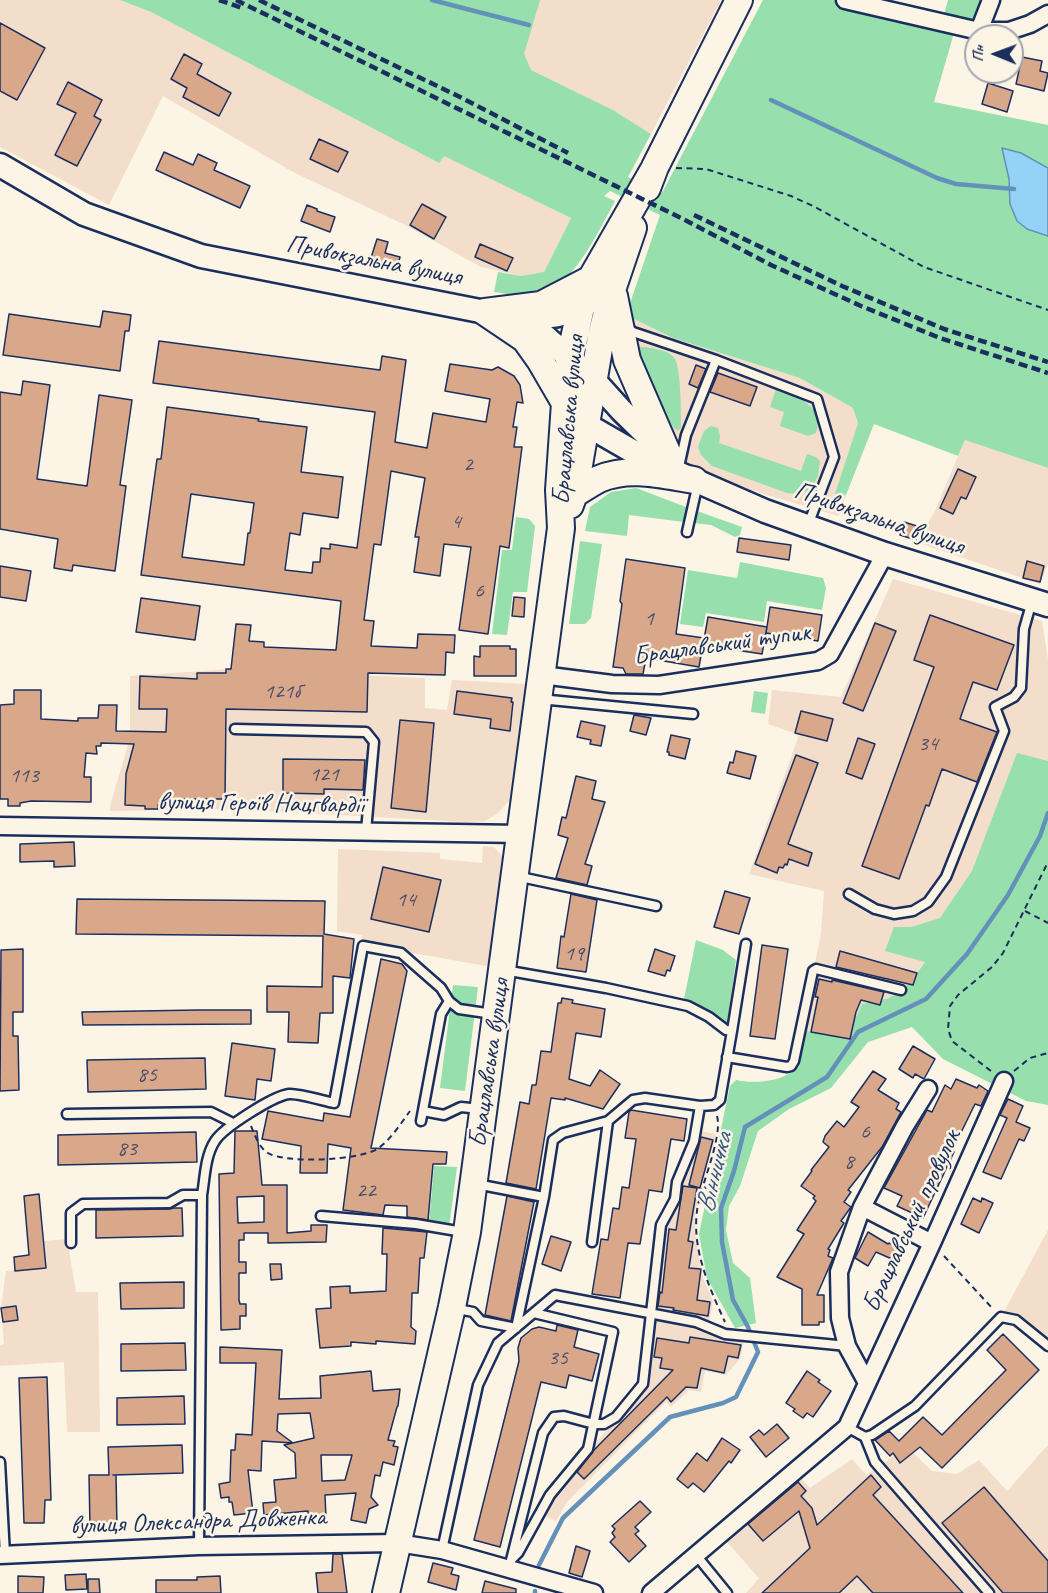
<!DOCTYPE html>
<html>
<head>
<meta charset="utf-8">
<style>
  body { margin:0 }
  #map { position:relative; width:1048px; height:1593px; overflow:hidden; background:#fcf5e5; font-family:Caveat,sans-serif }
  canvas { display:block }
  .north { position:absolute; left:964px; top:24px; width:60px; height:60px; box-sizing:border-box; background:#fcf5e5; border:2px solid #a2a6af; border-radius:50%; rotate:271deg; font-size:16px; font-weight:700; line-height:24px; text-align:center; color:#1b2f5e }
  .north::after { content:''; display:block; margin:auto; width:21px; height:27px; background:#1b2f5e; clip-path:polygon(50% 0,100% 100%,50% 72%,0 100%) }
</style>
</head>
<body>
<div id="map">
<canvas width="1048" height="1593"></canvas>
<div class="north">Пн</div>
</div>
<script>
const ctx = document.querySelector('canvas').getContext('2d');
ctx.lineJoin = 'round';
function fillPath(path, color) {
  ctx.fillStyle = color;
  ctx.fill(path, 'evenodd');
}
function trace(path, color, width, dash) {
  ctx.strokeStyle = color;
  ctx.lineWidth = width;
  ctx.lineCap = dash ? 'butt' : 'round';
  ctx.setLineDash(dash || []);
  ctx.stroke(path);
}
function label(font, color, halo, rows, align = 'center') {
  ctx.font = font + ' Caveat,sans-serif';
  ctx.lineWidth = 5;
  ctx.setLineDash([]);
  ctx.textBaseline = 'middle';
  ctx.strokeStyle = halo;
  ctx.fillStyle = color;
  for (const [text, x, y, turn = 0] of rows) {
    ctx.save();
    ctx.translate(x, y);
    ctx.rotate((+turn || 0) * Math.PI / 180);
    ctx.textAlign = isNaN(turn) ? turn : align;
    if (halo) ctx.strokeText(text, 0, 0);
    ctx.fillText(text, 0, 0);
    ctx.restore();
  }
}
fillPath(new Path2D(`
  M0 0H120L151 12 439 163 444 155 571 218 544 272 521 276 481 267 405 225 293 172 163 96 109 205 0 147Z
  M317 0H721L651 134 613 110 531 70Z
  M626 315 673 338 800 378 853 408 858 423 836 493 846 495 839 516 706 477 675 452 634 358Z
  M965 440 1048 468V564L1040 584 916 542 934 513Z
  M893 579 1042 621 1048 660V767L968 921 922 965 909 984 889 998 867 1002 850 1039 801 1030 821 934 824 891 749 874 799 735 768 724 772 690 841 697Z
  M231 669 425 678V708L447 710 452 680 526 684 511 799 497 814 485 821 465 822 233 809 110 811V806L130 738V676Z
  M483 846 494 847 505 859 492 967 361 944 362 935 337 931 338 849 440 853V859L482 863Z
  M700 1131 716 1134 695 1211V1233L700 1266 704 1280 713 1301 708 1330 724 1338 744 1340 740 1359 726 1375 705 1371 701 1392 689 1390 671 1407 666 1402 567 1502 556 1521 540 1513 574 1467 647 1385 653 1310 665 1226 678 1199 682 1183Z
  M1048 1230V1346L1016 1320 1001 1317Z
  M67 1239 76 1292H98L100 1432H67L64 1362 0 1366V1345L4 1344 1 1308 6 1271 46 1268 43 1241Z
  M1048 1445V1593H746L759 1578 726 1541 800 1477 810 1488 852 1459 866 1475 907 1447 932 1471 957 1474 979 1460 1007 1491Z`), '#f2deca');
fillPath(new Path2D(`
  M120 0H540L524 54 531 70 613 110 651 134 628 177 662 193 763 0H845L942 22 948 0H991L979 31 956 26 934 102 1048 125V168L1021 153 1003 148 1009 179 1010 204 1027 229 1048 236V468L965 440 958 456 874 424 846 495 835 494 858 423 853 408 800 378 673 338 626 315 660 215 610 191 604 196 615 201C600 229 575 281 545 294 530 300 509 294 494 292L498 272 521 276 544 272 571 218 444 156 439 163 151 12Z
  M639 347C649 347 670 350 675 359 681 370 681 413 681 427L678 431 673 427 639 359 637 350Z
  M776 389C796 396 826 406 816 433L808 436 780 426 784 412 770 407Z
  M711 426 718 428 720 436 719 443 801 471 807 454 816 457 820 461 818 476 811 489 801 494 787 493 712 466 701 455 698 447 704 431Z
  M636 488 686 507 684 522 629 515 627 536 585 531 590 507 611 492Z
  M697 511 742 527 740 535 735 537 711 525 694 523Z
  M516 517 529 519 535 526 527 592H513L507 635 492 634 502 550H512Z
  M580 541 602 544 591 618 585 624H569Z
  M740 562 823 578 826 588 822 610 767 601 764 622 706 613 703 627 680 624 688 570 737 578Z
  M754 691 768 693 765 714 751 712Z
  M1017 753 1048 761V1105L1026 1101 943 1059 912 1027 868 1042 831 1088 789 1109 758 1131 740 1186 729 1206 726 1230 733 1263 750 1278 756 1323 735 1328 707 1278 699 1234 730 1086 736 1080C752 1084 785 1082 795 1068 802 1059 804 1042 807 1031L849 1039 853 1024 862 1004 889 998 909 984 925 962 885 951 894 927H912L940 918 972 871Z
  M696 940 723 950 736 960 727 1024H723L698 1004 684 999Z
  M453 985 478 987 465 1091 440 1088Z
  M434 1166 457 1167 449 1227 429 1224Z`), '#97dfad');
const water = new Path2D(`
  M1002 148 1021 153 1048 168V236L1027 229 1017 221 1010 204 1009 179Z`);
fillPath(water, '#94d3f5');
trace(water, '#6491b9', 1.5);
trace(new Path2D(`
  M432 0 529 25
  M771 100 937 178 956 184 1014 189
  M539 1565 563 1518 670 1417 723 1403 736 1397 758 1352 748 1327 733 1300 722 1242 721 1208 734 1171 745 1127 827 1077 858 1032 926 999 967 954 1008 895 1040 836 1048 813
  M535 1593V1591`), '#6491b9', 4.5);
const building = new Path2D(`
  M0 23 45 48 17 100 0 91Z
  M184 54 202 64 197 74 231 93 219 116 183 97 187 88 171 79Z
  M1022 57 1042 61 1040 71 1048 73 1044 91 1016 84Z
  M68 82 102 100 94 116 101 120 77 166 55 155 76 113 57 104Z
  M988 83 1013 91 1007 112 982 104Z
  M319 139 348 152 338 172 310 159Z
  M164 152 193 165 198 154 217 163 214 170 250 186 240 208 156 170Z
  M422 204 446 217 434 239 410 225Z
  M307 205 317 209V211L335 217 330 232 301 221Z
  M377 239 388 242 385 253 400 257 396 272 369 264Z
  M480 244 513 258 507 271 475 257Z
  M103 311 131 315 129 331H125L120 371 3 355 9 314 100 327Z
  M159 341 380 370 382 356 406 360 395 442 427 448 433 413 486 422 490 399 445 391 450 364 492 370 498 367 514 376 520 385 523 403 517 402 513 427H517L514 447H522L509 548 500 546 488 634 459 630 471 547 444 544 440 576 414 572 419 537H415L425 478 391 471 381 545 374 544 364 620 374 621 371 646 417 648 418 634 455 635 454 653 446 652 445 675 368 673 367 712 226 709 225 799H184V806L158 805V809H145V806L125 805 126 774 134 744 101 743V746H96L97 754 86 753 84 777H91V802L31 801 20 803V806H8V799H0V705L14 704V690H41V719L78 721V718H98L99 705H117L116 731 166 732 167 709H139L140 676 197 679V673H226V669H231L236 624 251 625 249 641 264 642V647L336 650 341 601 141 575 157 459H161L167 407 259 419 258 421 307 427 301 472 343 477 338 518 303 513 300 535 290 533 285 570 312 573 313 562H320L321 548 330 549V544L357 548 375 412 153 383ZM191 494 254 503 250 533H248L244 565 182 557Z
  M696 365 706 369 698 388 689 384Z
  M718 373 757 387 750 406 710 392Z
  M23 381 50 385 37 479 87 486 99 395 132 400 120 485 126 486 115 571 73 565 72 571 54 568 58 539 0 529V392L21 395Z
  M958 469 976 477 966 499 961 497 953 514 940 508Z
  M904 522 920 527 916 540 900 535Z
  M739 538 791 545 789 560 737 552Z
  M626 559 685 568 676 634 704 638 699 667 646 658 643 674H626L623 668 613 667 622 604 620 601Z
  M1027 561 1044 566 1040 582 1023 578Z
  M0 566 31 571 26 601 0 597Z
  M514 597 525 598 524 617 512 616Z
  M141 598 200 606 195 640 136 632Z
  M770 607 822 615 818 641 766 633Z
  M930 615 1014 645 997 690 973 682 960 719 997 732 977 782 942 769 929 806 926 805 899 879 862 866 934 667 914 660Z
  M708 617 767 627 762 654 703 645Z
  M875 623 896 631 863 711 843 703Z
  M480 646H510V649H516V676H474V656L480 657Z
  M457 691 512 698 511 702H513L510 731 490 728 491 719 454 714Z
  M801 711 833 719 827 741 795 733Z
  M634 715 651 718 646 735 630 731Z
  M400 720 434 723 426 812 391 808Z
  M581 721 605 726 601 746 590 744 591 740 577 737Z
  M671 735 690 739 685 759 669 755V752H667Z
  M858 738 875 744 862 779 846 773Z
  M736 751 756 756 750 779 727 773 730 762 733 763Z
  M796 755 818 763 788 844 812 853 808 866 789 859 787 865 785 864 783 868 779 867 777 873 755 864Z
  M283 759 365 760 363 790 324 789V794L283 793Z
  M576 776 596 781 592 799 605 802 585 864 592 866 587 885 556 878 568 838 558 835 562 817 566 818Z
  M74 842 75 866 54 867V861L20 862V844Z
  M383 867 441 880 429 932 371 919Z
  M725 891 750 898 739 934 714 927Z
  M571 894 597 900 586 972 557 968 561 936 564 937Z
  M77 899 325 901 324 934 354 939 350 978 333 976V1013H320L318 1043 288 1042 289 1012H267V986L322 987 323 936 76 934Z
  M762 945 788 949 775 1039 750 1036Z
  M23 949V1012H13V1036H18L19 1090 0 1091 1 950Z
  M655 949 675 956 670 971 667 970 665 976 648 971Z
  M840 951 917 973 913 985 836 967Z
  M381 959 402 964 407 971 371 1148 447 1152 446 1164H433L428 1220 407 1217V1206L385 1205 383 1215 343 1210 351 1148 328 1144 327 1173H300L301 1146 262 1139 268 1111 323 1121 324 1113 350 1117Z
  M819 979 832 982V980L884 992 880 1005 861 1000 856 1012 850 1039 811 1032 818 997H815Z
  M562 998 573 1000 572 1003 605 1009 601 1037 576 1033 569 1079 590 1086 600 1070 620 1084 603 1109 565 1098V1100L551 1098 536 1189 506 1183 520 1102 529 1104 532 1085H536L541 1051 551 1052 558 1003H561Z
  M198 1010H251V1024L83 1025 82 1012Z
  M232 1043 275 1049 271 1081 257 1079 255 1100 225 1096Z
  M913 1046 935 1059 924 1079 915 1074 913 1078 899 1069Z
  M205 1058 206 1089 88 1092 87 1060Z
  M873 1071 886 1079 878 1090 899 1103 896 1109 901 1112 882 1147 848 1190 851 1192 844 1202 851 1207 841 1221 844 1223 828 1249 830 1250 828 1256 833 1258 817 1295H824V1322H819V1325H802V1289L777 1277 804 1234 797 1230 816 1201 813 1198 815 1196 801 1186 812 1171 811 1170 829 1147 823 1142 825 1136 837 1121 844 1127 859 1107 851 1102Z
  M956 1079 977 1088 979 1085 988 1091 981 1106 975 1104 952 1151 954 1152 923 1218 897 1206 902 1196 884 1188 927 1110 932 1112 945 1085 951 1089Z
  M1008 1099 1023 1106 1016 1122 1030 1128 1024 1141 1019 1139 1001 1179 983 1172 1007 1118 1000 1115Z
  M631 1110 687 1119 684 1141 671 1139 662 1192 649 1190 640 1244 628 1243 620 1298 592 1294 601 1239 608 1240 613 1208 619 1209 622 1187 629 1188 636 1139 625 1138 629 1112Z
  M235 1131H257L262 1185H287V1233L311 1231V1225H327L326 1242 268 1243V1233H244V1240H239V1262H246V1273H239V1300L240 1304H246V1316H240V1329L221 1330 219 1174 234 1173ZM264 1196V1222L238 1223 237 1197Z
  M196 1132 197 1162 58 1165V1135Z
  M701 1137 713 1140 700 1188 689 1185Z
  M683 1186 697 1188 688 1241 693 1242 689 1268 701 1269 697 1300 710 1302 708 1316 673 1310 674 1308 658 1306 660 1292 662 1293 669 1229 676 1230Z
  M39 1194 46 1268 15 1271 14 1257 29 1255 24 1196Z
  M507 1196 534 1202 511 1321 485 1315Z
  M973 1198 981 1202 982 1198 993 1203 979 1233 961 1224Z
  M174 1208H182L183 1236 96 1238V1210L169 1209Z
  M383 1228 427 1232 424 1258H420L418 1293H412L411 1327 416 1331 415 1344 376 1341V1344L351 1342V1346L320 1348 316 1309 331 1308 330 1287 350 1286V1293L386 1291 387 1254H382Z
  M868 1232 888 1244 889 1243 900 1248 894 1260 876 1252 868 1266 855 1258Z
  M551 1236 571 1242 561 1271 542 1264Z
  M270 1264H281L282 1279 271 1280Z
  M184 1282V1308L121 1309 120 1283Z
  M16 1306 18 1320 3 1322 1 1308Z
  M557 1325 578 1330 574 1347 599 1354 592 1381 569 1375 566 1388 541 1382 500 1547 474 1540 519 1361 518 1348 521 1338 532 1329 539 1327 556 1331Z
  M1003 1334 1039 1370 942 1468 920 1447 900 1463 893 1453 890 1456 875 1440 889 1431 899 1441 923 1417 942 1435 1006 1370 987 1350Z
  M690 1337 741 1345 738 1358 728 1356 724 1373 701 1368 697 1388 686 1387 671 1402 667 1397 584 1479 577 1472 594 1450 673 1370 660 1368 662 1358 654 1357 657 1338 689 1343Z
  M185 1343 186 1370 121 1371V1344Z
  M220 1347 282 1350 279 1399 321 1398 320 1376 371 1371 373 1391 400 1389 398 1406 397 1407 388 1440 395 1441 393 1446 398 1447 394 1465 383 1462 380 1476 375 1475 371 1497 378 1505 369 1509 366 1523 351 1520 356 1493 325 1495 326 1518H308V1511L264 1515 263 1503 276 1502 274 1480 296 1478 295 1453 284 1445 314 1438 310 1413 278 1414 277 1431 293 1443 262 1441 261 1471 248 1470 253 1513 234 1515 232 1502H229V1497L221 1498 219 1484 230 1482 231 1450H235L236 1434 252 1435 256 1363H220ZM321 1455H352L345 1480 322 1481Z
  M807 1371 820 1380 818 1382 831 1391 813 1417 807 1413 803 1418 793 1411 795 1409 786 1403Z
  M47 1377 51 1500H45L44 1523H24L19 1378Z
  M184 1396 185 1424 117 1425V1398Z
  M777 1424 789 1438 766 1457 750 1437 759 1430 764 1435Z
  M722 1438 740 1450 731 1463 729 1461 704 1492 693 1483 688 1488 677 1479 697 1453 707 1461Z
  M182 1445 183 1473 113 1475H116L117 1528H90L89 1475H109L108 1447Z
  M871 1475 881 1487 873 1495 963 1593H873L857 1576 839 1593H762L810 1548 799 1511 763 1541 748 1524 798 1482 806 1491 801 1496 812 1508 817 1525Z
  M984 1487 1048 1561V1593H1003L942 1523Z
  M640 1501 651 1512 635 1527 639 1531 635 1534 646 1546 629 1562 610 1542 615 1537 612 1533 615 1529 612 1526Z
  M576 1546 590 1551 582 1577 569 1573Z
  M333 1554H342L347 1593H318L316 1573 332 1572Z
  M433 1563 453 1568 451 1574 459 1576 456 1590 428 1582Z
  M86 1574 87 1589 66 1590 65 1575Z
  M18 1576 44 1577 43 1593H18Z
  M220 1576 221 1593H156V1580H197V1577Z
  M88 1579H99L100 1593H88Z
  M485 1581 516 1589V1593H482Z`);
fillPath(building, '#d9a88b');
trace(building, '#1b2f5e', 1.5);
const lane = new Path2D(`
  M627 327 633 332 716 360 817 399 834 457 808 525
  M679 467 686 435 716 360
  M687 532 698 483
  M540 699 693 714
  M235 729 366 732 374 742 366 831
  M516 876 656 906
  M849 894 875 909 894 914 913 911 928 902 946 877 1004 731 995 707 1014 697 1021 688 1024 629 1032 601
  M504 970 606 988 688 1006 709 1017 726 1030 732 1031 746 944
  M727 1057 787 1067 791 1066 794 1061 813 971 816 969 901 990
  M700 1106 714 1105 720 1100 732 1031
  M423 1111 444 1115 461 1107 480 1109
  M67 1114 211 1112 233 1123
  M421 1121 441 1014 449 1001
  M476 1184 544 1197
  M321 1216 416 1224 463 1232
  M71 1243V1213L83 1204 169 1203 183 1195H202
  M453 1308 473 1312 481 1321 516 1328
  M516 1328 544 1197 553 1140 563 1133 608 1121
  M847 1427 865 1437 872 1435 915 1406 1001 1317 1016 1320 1048 1346
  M865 1437 875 1462 989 1593
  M0 1462 5 1555
  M199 1546 202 1195C205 1178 205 1156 215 1141 223 1128 273 1096 289 1094 298 1093 324 1101 334 1103L363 946 401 953 441 988 449 1001 459 1009 493 1014
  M442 1550 478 1385 498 1343 555 1295 696 1322 725 1334 847 1346
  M696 1555 727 1593
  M512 1559 518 1553 550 1495 588 1449 613 1332 534 1313
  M511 1560 543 1433 554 1417 564 1416 594 1424H604L616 1417 643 1384 661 1225 675 1199 677 1182 694 1141 700 1106 645 1098 633 1100 608 1121 592 1242`);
const street = new Path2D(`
  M845 0 979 31H1009L1030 24 1048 14
  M979 31 991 0
  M542 675 612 684 659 685 818 661 830 654 885 554
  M0 826 521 834
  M862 1207 932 1243
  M866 1381 847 1346 840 1318 839 1272 862 1207 905 1126 928 1089
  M0 1555 199 1546 398 1543 442 1550 594 1593
  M651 1593 847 1427 932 1243 1004 1081`);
const secondary = new Path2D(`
  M0 165 84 214 201 256 485 312 539 331 593 379 621 410 666 454
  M517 315C548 319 566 317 593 300
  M574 412 587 425 646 459 765 511 885 554 1048 605`);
const primary = new Path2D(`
  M647 188 655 167 739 0
  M614 296 627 360 669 457
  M485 312 525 339 540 360 565 403
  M485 312 541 305 591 279
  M574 494C582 489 591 483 599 479 630 466 662 475 694 480
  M570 505 574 494 601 337 613 287 633 228
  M386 1593 452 1307 467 1232 561 528 559 490 565 403 570 357 581 307 591 279 653 171`);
trace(lane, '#1b2f5e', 13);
trace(street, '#1b2f5e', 21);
trace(secondary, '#1b2f5e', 27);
trace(primary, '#1b2f5e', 30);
trace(new Path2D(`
  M676 168 706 169 791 196 815 207 924 267 1048 310
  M1025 911 1048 923
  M991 1071 952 1041 948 1029 950 1006 958 995 992 967 1003 953 1048 862
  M1014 1071 1030 1058 1048 1053
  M717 1116C723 1138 700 1186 697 1211 692 1250 709 1287 725 1322
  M251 1126C255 1135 259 1148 268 1153 286 1164 360 1160 377 1149 390 1141 401 1123 410 1111
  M944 1256 993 1309`), '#1b2f5e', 2, [6, 4.5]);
trace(lane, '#fcf5e5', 8);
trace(street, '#fcf5e5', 16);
trace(secondary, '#fcf5e5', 22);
trace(primary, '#fcf5e5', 26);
trace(new Path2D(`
  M219 0 242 8
  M236 0 681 218 771 265 861 306 940 338 1048 373
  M259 0 460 97 568 153
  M694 215 842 286 944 329 1048 362`), '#1b2f5e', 4.5, [9, 4.5]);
label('22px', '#4a4d69', null, [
  ["2",468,465],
  ["4",456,522],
  ["6",479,591],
  ["1",649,619],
  ["121б",282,692],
  ["34",928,744],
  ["121",324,775],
  ["113",24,776],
  ["14",406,900],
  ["19",574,954],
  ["85",147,1075],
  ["6",865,1132],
  ["83",127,1149],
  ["8",849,1162],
  ["22",366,1191],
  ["35",558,1358]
]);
label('26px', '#1b2f5e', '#fcf5e5', [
  ["Привокзальна вулиця",374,261,11],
  ["Брацлавська вулиця",569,420,-85],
  ["Привокзальна вулиця",879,519,19],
  ["Брацлавський тупик",722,645,-8],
  ["вулиця Героїв Нацгвардії",261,804,1],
  ["Брацлавська вулиця",490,1063,-82],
  ["Брацлавський провулок",912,1221,-65],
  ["вулиця Олександра Довженка",198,1522,-2]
]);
label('italic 27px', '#395884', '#fcf5e5', [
  ["Вінничка",715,1173,-76]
]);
</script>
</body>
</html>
